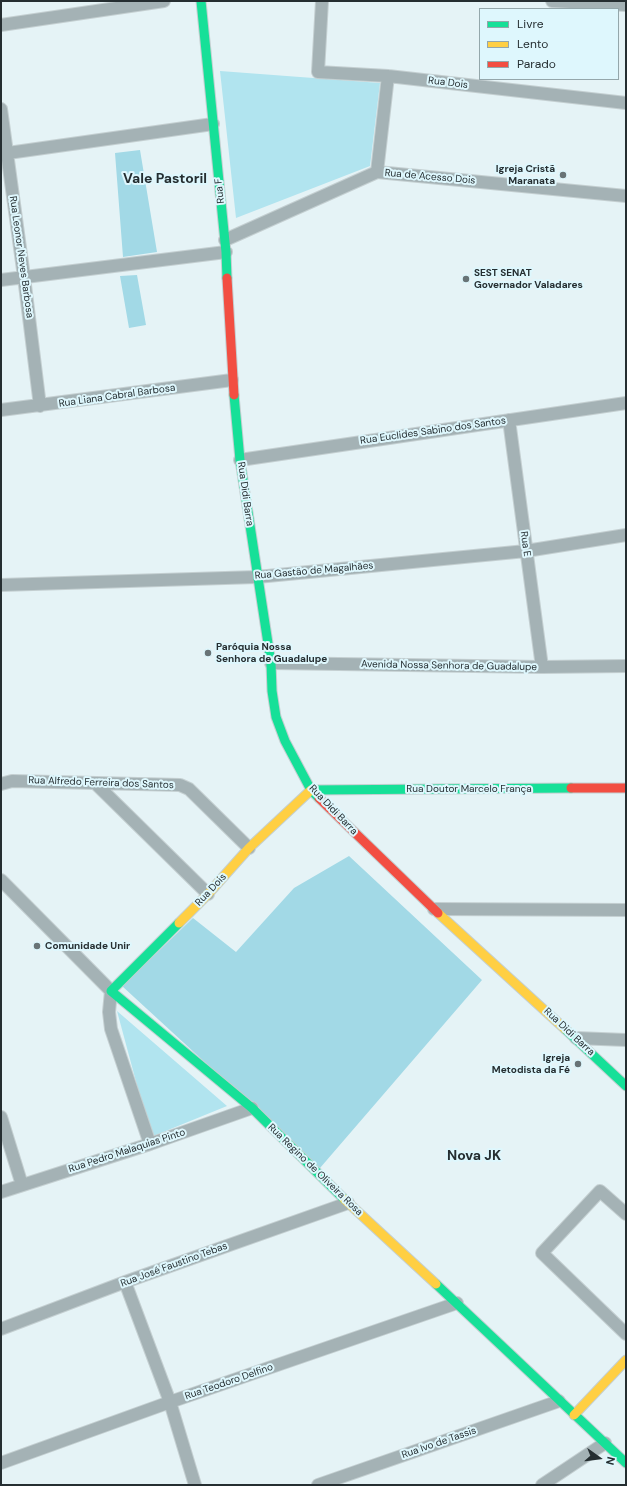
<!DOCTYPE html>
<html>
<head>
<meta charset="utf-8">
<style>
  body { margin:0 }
  #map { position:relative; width:627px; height:1486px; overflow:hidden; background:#e5f3f6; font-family:"DM Sans",sans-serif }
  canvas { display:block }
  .frame { position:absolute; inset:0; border:2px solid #252e31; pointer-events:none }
  .legend { position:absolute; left:479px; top:8px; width:140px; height:72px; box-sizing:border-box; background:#def7fd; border:1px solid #94a7ab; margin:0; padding:5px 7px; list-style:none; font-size:12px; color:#252e31 }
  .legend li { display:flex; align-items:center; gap:8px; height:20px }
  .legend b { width:20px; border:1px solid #94a7ab }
  .north { position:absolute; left:579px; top:1438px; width:40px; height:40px; -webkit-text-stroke:3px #def7fd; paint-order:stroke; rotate:104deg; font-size:11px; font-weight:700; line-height:16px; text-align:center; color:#252e31 }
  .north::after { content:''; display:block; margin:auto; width:14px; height:18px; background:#252e31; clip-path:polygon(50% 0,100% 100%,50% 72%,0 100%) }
</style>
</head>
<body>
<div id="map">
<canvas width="627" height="1486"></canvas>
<div class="frame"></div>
<ul class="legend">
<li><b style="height:5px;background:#16e098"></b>Livre</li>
<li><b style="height:5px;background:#ffcf43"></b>Lento</li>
<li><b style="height:5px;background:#f24e42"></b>Parado</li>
</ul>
<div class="north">N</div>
</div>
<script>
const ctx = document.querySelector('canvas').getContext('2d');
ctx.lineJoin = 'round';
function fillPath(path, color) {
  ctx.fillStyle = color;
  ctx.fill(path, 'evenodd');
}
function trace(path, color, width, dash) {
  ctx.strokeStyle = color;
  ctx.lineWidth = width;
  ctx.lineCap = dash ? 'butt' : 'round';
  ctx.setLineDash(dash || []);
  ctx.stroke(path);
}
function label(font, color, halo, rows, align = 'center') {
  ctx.font = font + ' "DM Sans",sans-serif';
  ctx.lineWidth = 4;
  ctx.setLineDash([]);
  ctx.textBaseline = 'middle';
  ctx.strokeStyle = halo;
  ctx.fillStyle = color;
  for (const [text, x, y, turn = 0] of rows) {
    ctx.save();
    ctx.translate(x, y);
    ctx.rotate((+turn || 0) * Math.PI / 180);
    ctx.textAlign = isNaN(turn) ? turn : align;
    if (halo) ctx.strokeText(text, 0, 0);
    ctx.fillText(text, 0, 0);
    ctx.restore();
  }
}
fillPath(new Path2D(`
  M220 71 380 83 370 166 236 218Z
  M117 1011 227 1106 151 1137Z`), '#b1e4ef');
fillPath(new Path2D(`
  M140 150 157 252 123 257 115 153Z
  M137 275 146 325 129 328 120 276Z
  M349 856 482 980 320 1168 122 986 193 918 236 952 294 888Z`), '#a2d9e6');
const street = new Path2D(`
  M322 1 318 72 388 76 626 103
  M552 1 626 5
  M1 25 164 1
  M1 109 24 277 40 406
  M1 154 213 124
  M377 172 388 76
  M225 240 377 172 626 196
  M1 280 226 252
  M1 410 232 380
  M509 420 542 667
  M240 460 626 403
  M1 585 257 577 526 551 626 535
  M271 663 542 667 626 666
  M95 783 208 894
  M1 784 12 781 180 785 189 789 249 848
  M1 880 111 991 109 1012 111 1029 150 1144
  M434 909 626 910
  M576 1038 626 1040
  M1 1117 22 1185
  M1 1192 150 1144 252 1108
  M626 1214 600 1191 542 1253 626 1334
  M125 1282 170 1402 195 1485
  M1 1329 125 1282 348 1203
  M1 1463 170 1402 457 1303
  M318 1485 559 1401
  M542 1485 605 1443`);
const fast = new Path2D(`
  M201 1 226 252 227 278
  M234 395 240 460 271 663 272 691 276 717 285 741 311 790 319 798
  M311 790 571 788
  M179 923 111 991 252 1108 344 1199
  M565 1029 626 1086
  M436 1284 626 1463`);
const slow = new Path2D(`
  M438 913 565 1029
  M179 923 208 894 249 848 311 790
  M344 1199 436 1284
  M574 1415 626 1360`);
const jam = new Path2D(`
  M227 278 234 395
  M571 788H626
  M319 798 438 913`);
trace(street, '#c4cfd1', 14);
trace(fast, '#c4cfd1', 11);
trace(slow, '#c4cfd1', 11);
trace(jam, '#c4cfd1', 11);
trace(street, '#a4b2b5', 12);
trace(fast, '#16e098', 9);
trace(slow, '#ffcf43', 9);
trace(jam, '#f24e42', 9);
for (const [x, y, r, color] of [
  [563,175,4,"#687376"],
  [466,279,4,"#687376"],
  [208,653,4,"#687376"],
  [37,946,4,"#687376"],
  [578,1064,4,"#687376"]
]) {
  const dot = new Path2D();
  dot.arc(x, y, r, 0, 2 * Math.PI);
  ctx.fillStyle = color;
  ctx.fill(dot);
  trace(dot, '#def7fd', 1.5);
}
label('10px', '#252e31', '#def7fd', [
  ["Rua Dois",448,83,7],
  ["Rua de Acesso Dois",430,177,5],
  ["Rua F",220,191,-96],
  ["Rua Leonor Neves Barbosa",21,257,82],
  ["Rua Liana Cabral Barbosa",117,396,-8],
  ["Rua Euclides Sabino dos Santos",433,431,-8],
  ["Rua Didi Barra",245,494,82],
  ["Rua E",525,544,82],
  ["Rua Gastão de Magalhães",314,571,-5],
  ["Avenida Nossa Senhora de Guadalupe",449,666,1],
  ["Rua Alfredo Ferreira dos Santos",101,783,2],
  ["Rua Doutor Marcelo França",469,789],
  ["Rua Didi Barra",333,810,46],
  ["Rua Dois",211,890,-47],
  ["Rua Didi Barra",569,1032,43],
  ["Rua Pedro Malaquias Pinto",127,1151,-18],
  ["Rua Regino de Oliveira Rosa",315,1170,44],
  ["Rua José Faustino Tebas",174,1265,-20],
  ["Rua Teodoro Delfino",229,1382,-19],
  ["Rua Ivo de Tassis",439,1443,-19]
]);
label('bold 10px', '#252e31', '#def7fd', [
  ["Igreja Cristã",555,169,"right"],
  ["Maranata",555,181,"right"],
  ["SEST SENAT",474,273],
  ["Governador Valadares",474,285],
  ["Paróquia Nossa",216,647],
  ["Senhora de Guadalupe",216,659],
  ["Comunidade Unir",45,946],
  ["Igreja",570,1058,"right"],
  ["Metodista da Fé",570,1070,"right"]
], 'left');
label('bold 14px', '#252e31', '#def7fd', [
  ["Vale Pastoril",165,179],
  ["Nova JK",474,1156]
]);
</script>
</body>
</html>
